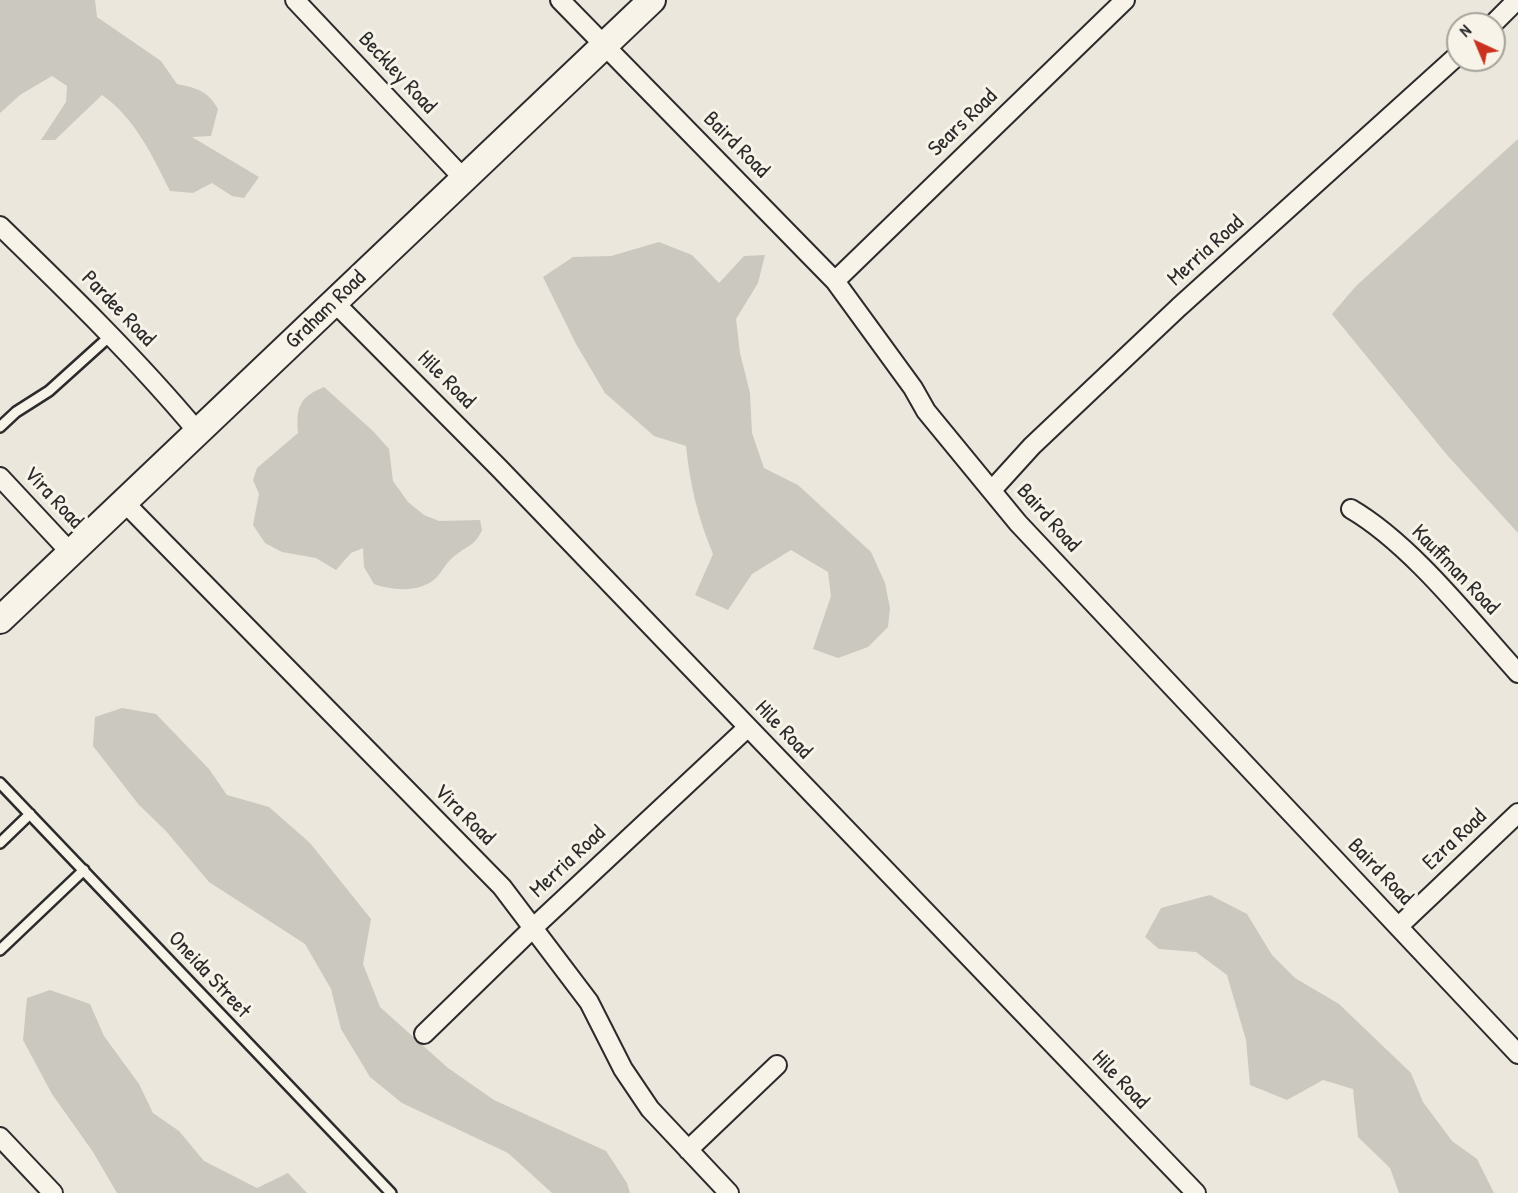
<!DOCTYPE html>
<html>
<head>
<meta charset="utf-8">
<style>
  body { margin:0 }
  #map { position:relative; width:1518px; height:1193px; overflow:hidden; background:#ebe7dd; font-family:"Patrick Hand",sans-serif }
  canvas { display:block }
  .north { position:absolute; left:1446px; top:12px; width:60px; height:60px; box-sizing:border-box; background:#f7f3e8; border:2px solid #a5a39c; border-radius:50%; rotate:316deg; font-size:16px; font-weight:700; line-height:24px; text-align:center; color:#2b2b2b }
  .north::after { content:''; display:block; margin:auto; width:21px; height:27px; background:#c8321e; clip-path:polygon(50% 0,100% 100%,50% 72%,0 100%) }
</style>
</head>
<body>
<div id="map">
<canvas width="1518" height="1193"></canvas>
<div class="north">N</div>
</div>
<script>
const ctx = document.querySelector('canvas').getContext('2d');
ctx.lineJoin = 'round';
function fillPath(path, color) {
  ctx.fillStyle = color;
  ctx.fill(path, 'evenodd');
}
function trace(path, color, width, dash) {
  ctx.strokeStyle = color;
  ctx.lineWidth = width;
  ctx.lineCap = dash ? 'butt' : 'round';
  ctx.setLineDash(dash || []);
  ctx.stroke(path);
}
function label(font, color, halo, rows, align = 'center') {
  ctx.font = font + ' "Patrick Hand",sans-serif';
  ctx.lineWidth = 6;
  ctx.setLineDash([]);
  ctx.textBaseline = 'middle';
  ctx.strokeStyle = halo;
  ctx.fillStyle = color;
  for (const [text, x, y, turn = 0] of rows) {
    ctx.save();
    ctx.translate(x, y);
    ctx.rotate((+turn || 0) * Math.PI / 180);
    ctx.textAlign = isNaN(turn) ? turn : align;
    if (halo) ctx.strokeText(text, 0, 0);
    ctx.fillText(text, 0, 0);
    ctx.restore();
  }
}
fillPath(new Path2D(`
  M0 0H95L97 17 161 61 177 84C197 88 208 91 218 109L211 136 192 137 259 177 244 198 232 196 212 183 193 193 170 191C152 155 135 118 102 95L55 140H41L66 102 67 86 52 76 20 95 0 113Z
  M1518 139V533L1447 455 1332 314 1356 286Z
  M659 242 692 255 719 283 744 256 765 255 758 283 736 319 740 353 750 393 752 433 764 468 798 485 871 552 885 583 890 608 888 627 868 647 838 658 813 649 831 596 828 572 791 550 752 574 728 610 695 595 713 554C698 518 690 485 686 446L654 436 605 393 576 344 543 277 573 257 611 256Z
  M324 387 373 431 389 449 393 481 408 502 424 515 439 521 480 520 482 530C474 547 469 544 456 555 448 560 443 570 437 577 421 593 393 591 374 584L364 567 363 548 351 553 336 570 316 558 282 552 265 543 253 525 259 494 253 480 257 468 298 433C296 408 299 397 324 387Z
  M122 708 156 714 209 769 227 795 269 807 310 843 371 919 363 964 380 1007 448 1068 494 1100 606 1151 627 1183 630 1193H552L508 1153 402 1103 370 1077 341 1029 331 989 305 944 209 882 166 831 139 805 93 746 95 717Z
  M1210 895 1247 914 1272 955 1295 978 1339 1004 1411 1073 1423 1102 1452 1141 1477 1159 1494 1193H1399L1390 1168 1358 1137 1353 1089 1323 1080 1287 1100 1250 1085 1246 1040 1227 975 1196 952 1159 949 1145 937 1161 908Z
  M50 990 90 1004 104 1036 139 1084 153 1113 179 1131 204 1161 257 1188 288 1173 307 1193H117L93 1152 52 1094 23 1040 27 998Z`), '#cbc8bf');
const lane = new Path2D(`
  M0 427 16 412 49 391 110 336
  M0 783 391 1193
  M0 843 30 814
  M0 950 84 870`);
const street = new Path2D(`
  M295 0 464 179
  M560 0 835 281 913 388 926 411 1018 523 1518 1054
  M1493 24 1517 0
  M0 226C68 292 136 358 197 431
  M835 281 1125 0
  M334 302 499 468 1196 1193
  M0 477 70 552
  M992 490 1032 446 1179 307 1458 55
  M124 502 502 887 589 1002 623 1069 650 1109 729 1193
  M1351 509C1411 544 1470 620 1518 673
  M1399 926 1518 813
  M424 1034 534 927 747 728
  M0 1137 53 1193
  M688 1150 777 1065`);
const secondary = new Path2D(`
  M0 620 652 0`);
trace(lane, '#2b2b2b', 14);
trace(street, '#2b2b2b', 22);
trace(secondary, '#2b2b2b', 30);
trace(lane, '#f7f3e8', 9);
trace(street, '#f7f3e8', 18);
trace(secondary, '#f7f3e8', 26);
label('22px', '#2b2b2b', '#f7f3e8', [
  ["Beckley Road",397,73,47],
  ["Sears Road",963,123,-44],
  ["Baird Road",736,145,45],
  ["Merria Road",1206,251,-42],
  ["Pardee Road",118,309,46],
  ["Graham Road",326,310,-44],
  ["Hile Road",446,380,45],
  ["Vira Road",53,498,47],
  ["Baird Road",1048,518,48],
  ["Kauffman Road",1455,570,46],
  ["Hile Road",783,730,46],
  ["Vira Road",464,815,45],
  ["Ezra Road",1455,840,-43],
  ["Merria Road",568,862,-43],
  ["Baird Road",1380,872,46],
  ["Oneida Street",209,975,47],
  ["Hile Road",1120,1080,46]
]);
</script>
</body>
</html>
